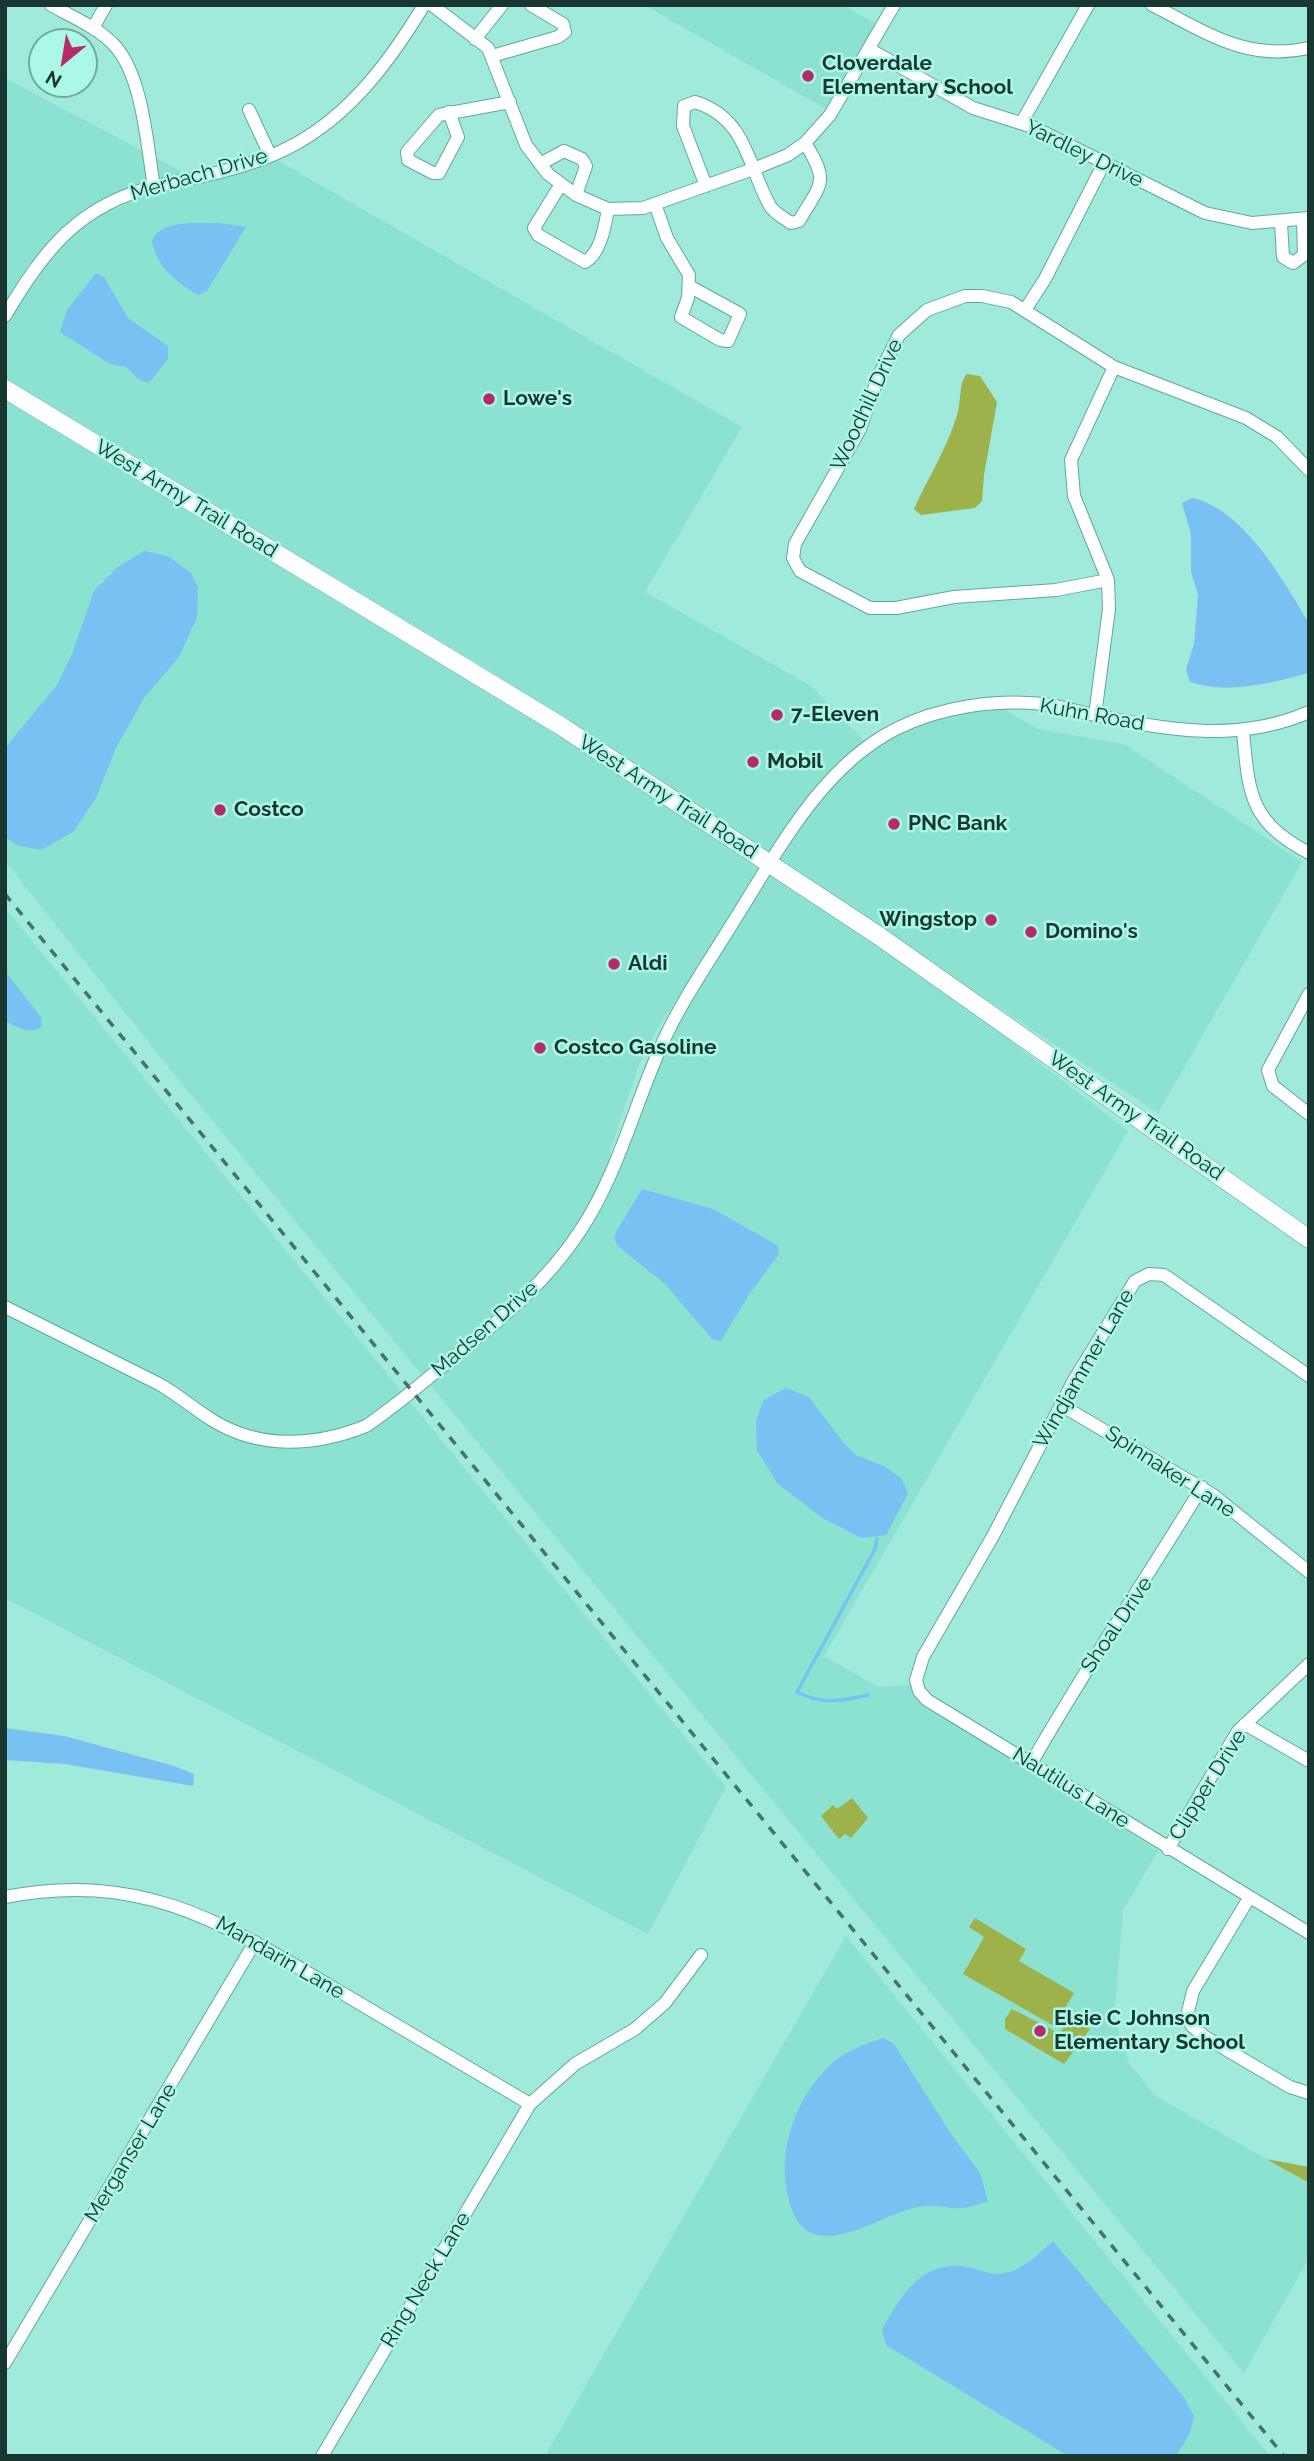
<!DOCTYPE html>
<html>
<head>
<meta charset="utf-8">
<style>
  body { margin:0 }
  #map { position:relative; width:1314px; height:2461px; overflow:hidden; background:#9feada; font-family:Raleway,sans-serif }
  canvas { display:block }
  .frame { position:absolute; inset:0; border:7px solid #183731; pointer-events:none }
  .north { position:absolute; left:28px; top:28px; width:70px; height:70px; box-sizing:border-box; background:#acf8e7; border:2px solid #71ab9e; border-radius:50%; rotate:210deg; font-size:19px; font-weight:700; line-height:28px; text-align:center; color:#183731 }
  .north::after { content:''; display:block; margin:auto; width:24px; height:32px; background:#b52a67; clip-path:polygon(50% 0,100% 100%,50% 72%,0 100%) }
</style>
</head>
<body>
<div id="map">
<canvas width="1314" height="2461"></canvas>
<div class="frame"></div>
<div class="north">N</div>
</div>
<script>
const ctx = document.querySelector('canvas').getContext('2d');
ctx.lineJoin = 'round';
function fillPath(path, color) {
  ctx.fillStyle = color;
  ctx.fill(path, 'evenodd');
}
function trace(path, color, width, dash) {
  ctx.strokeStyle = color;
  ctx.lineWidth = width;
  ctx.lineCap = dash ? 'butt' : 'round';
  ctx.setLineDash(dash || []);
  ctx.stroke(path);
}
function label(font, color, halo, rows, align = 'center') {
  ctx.font = font + ' Raleway,sans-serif';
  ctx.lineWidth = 5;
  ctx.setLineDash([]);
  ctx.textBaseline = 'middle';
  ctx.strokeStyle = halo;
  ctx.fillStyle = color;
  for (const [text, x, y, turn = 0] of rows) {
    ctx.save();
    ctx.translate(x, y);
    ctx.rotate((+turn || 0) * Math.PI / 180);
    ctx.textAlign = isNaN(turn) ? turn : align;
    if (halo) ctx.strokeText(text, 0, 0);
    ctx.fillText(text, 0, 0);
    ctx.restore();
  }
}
fillPath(new Path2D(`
  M644 5H843L878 25 828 110Z
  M5 78 188 175 95 205 57 232 28 265 5 305Z
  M275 159 742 427 645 592 811 686 865 742 927 708 985 698 1038 729 1124 744 1302 862 1158 1113 492 672 5 381V327L28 287 63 242 97 216 155 192Z
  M5 395 555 729 764 866 658 1028 639 1065 609 1153 616 1154 656 1051 771 872 902 958 1128 1131 824 1656 878 1687 910 1685 922 1705 1045 1778 1158 1851 1123 1910 1114 2018 1129 2063 1155 2096 1309 2183V2258L1244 2373 170 1069 5 861Z
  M5 908 726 1787 648 1934 5 1598Z
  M846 1936 1270 2456H545Z`), '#8be2d0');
fillPath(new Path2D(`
  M967 374 980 376 997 402 984 475 982 501 975 508 921 515 914 509C929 476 948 447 958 412 961 401 959 382 967 374Z
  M852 1798 868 1818 851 1838 845 1834 839 1839 821 1816 833 1805 837 1809Z
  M975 1918 1026 1949 1019 1961 1074 1993 1054 2026 963 1974 984 1937 969 1927Z
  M1012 2009 1053 2030 1057 2036 1072 2017 1090 2029 1064 2064 1005 2029V2019Z
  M1266 2159 1309 2167V2183Z`), '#9db24a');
fillPath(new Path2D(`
  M220 223 246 227 207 291 198 295C177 283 156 266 152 241 161 218 200 224 220 223Z
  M96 273 104 277 128 318 168 346V359L149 383 138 379 126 367 110 364 60 332 67 310Z
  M1192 498C1242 508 1282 578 1307 620 1312 628 1309 662 1309 673 1270 683 1228 695 1190 682L1186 669 1194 644 1198 595 1191 572V534L1182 503Z
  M144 551 168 556 191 573 198 587 197 617 179 657 144 698 116 748 96 798 73 832 41 850 16 845 5 836V748L57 685 72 654 94 591 118 567Z
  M5 971 41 1017 42 1026C30 1036 17 1027 5 1021Z
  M642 1189 713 1209 777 1245 779 1254 748 1296 721 1341 712 1339 665 1284 618 1246 614 1238 616 1232Z
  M786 1388 809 1397 843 1442 856 1455 884 1466 902 1479 908 1494 886 1535 861 1538 821 1517 777 1483 757 1450 756 1420 764 1400Z
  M5 1728 64 1736 174 1766 194 1774 193 1786 65 1764 5 1760Z
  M884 2038 894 2044 951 2134 980 2173 988 2201C976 2205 963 2210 951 2208 943 2207 933 2205 925 2206 889 2210 854 2241 817 2235 804 2232 796 2221 792 2210 774 2161 791 2104 828 2067 843 2052 864 2044 884 2038Z
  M1053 2241 1183 2396 1194 2416 1190 2433 1176 2456H1068L886 2345 882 2329C900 2298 920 2262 961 2266 973 2267 987 2274 998 2274 1021 2273 1038 2254 1053 2241Z`), '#78c1f2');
trace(new Path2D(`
  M868 1695C842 1701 821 1705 797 1692L875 1549 877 1539`), '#78c1f2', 3.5);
const street = new Path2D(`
  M51 5C72 17 99 28 115 46 143 77 147 146 154 187
  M432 5 488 48 526 145 548 174 576 195 608 209 643 208 756 168 788 155 805 143 830 115 894 5
  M1152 5C1206 32 1246 62 1309 48
  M93 28 106 5
  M475 39 502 5
  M869 49 973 108 1033 127 1205 213 1252 223 1309 218
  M492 56 558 37 565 32 563 24 531 5
  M249 110 270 155
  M449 112 458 137 439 173H433L408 160 407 152 439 115 510 102
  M1022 122 1088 5
  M540 164 564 151 582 159 586 166 576 195
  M561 184 534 228 538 235 585 262C601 253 605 225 608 209
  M706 186 683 126 684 106 695 102C747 118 748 167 770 206 774 213 784 218 791 223L799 221C821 183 830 183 805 143
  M655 204 667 238 689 275 688 298 681 317 720 340 728 341 740 314 689 286
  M1281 223 1283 257 1293 263 1304 255 1303 220
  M1025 310 1045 279 1104 163
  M5 316C43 251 79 204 157 186 198 177 237 170 275 154 343 125 387 66 424 5
  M1108 580 1056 590 954 597 896 608H870L800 571 793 558 795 544 860 429 879 375 899 335 927 310 965 296H982L1011 302 1114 367 1246 418 1277 437 1309 470
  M1095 715 1109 609 1108 580 1074 496 1071 460 1114 367
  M1243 732C1249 794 1249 821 1309 853
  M1309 994 1268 1070 1273 1086 1309 1114
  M5 1307C56 1333 108 1358 159 1384 177 1394 194 1409 212 1420 260 1450 316 1446 366 1426 396 1406 422 1383 449 1361 497 1322 546 1284 580 1231 618 1174 634 1106 662 1044 681 1002 708 963 732 924 776 855 819 768 896 729 939 707 995 699 1043 704 1061 706 1078 712 1095 715 1168 730 1239 743 1309 712
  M1309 1376 1164 1275 1149 1274 1135 1281 1073 1382 993 1536 923 1657 916 1680 919 1691 927 1700 1309 1933
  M1061 1405 1213 1495 1309 1572
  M1245 1724 1309 1761
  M1032 1762C1085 1668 1146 1580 1202 1487
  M1168 1849 1238 1731 1309 1664
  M5 1897C146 1870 226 1925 342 1993 405 2030 467 2067 530 2104
  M1249 1898 1193 1991 1187 2016 1192 2026 1205 2037 1290 2087 1309 2093
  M5 2363 255 1942
  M322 2456 530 2104 575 2064 635 2029 665 2003 701 1955`);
const secondary = new Path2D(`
  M5 389 561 726 879 936 1309 1239`);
trace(street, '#5faa9b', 14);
trace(secondary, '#5faa9b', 19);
trace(street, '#fff', 12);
trace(secondary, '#fff', 18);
trace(new Path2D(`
  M5 894 1284 2456`), '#457269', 3.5, [9, 9]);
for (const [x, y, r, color] of [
  [808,76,7,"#b52a67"],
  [489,399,7,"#b52a67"],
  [777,715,7,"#b52a67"],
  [753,762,7,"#b52a67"],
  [220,810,7,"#b52a67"],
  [894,824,7,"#b52a67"],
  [991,920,7,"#b52a67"],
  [1031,932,7,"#b52a67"],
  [614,964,7,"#b52a67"],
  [540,1048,7,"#b52a67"],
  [1040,2031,7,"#b52a67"]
]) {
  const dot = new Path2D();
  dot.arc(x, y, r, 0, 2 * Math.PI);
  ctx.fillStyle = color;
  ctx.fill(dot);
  trace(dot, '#acf8e7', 2.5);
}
label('bold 21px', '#183731', '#acf8e7', [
  ["Cloverdale",822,64],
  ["Elementary School",822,88],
  ["Lowe's",503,399],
  ["7-Eleven",791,715],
  ["Mobil",767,762],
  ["Costco",234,810],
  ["PNC Bank",908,824],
  ["Wingstop",977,920,"right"],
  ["Domino's",1045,932],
  ["Aldi",628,964],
  ["Costco Gasoline",554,1048],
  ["Elsie C Johnson",1054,2019],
  ["Elementary School",1054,2043]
], 'left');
label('21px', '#183731', '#acf8e7', [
  ["Yardley Drive",1084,154,26],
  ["Merbach Drive",199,175,-16],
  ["Woodhill Drive",867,405,-65],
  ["West Army Trail Road",186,499,31],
  ["Kuhn Road",1092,715,10],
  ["West Army Trail Road",668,797,33],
  ["West Army Trail Road",1136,1116,35],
  ["Madsen Drive",485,1329,-41],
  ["Windjammer Lane",1084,1369,-60],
  ["Spinnaker Lane",1170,1472,33],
  ["Shoal Drive",1117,1625,-56],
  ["Clipper Drive",1208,1785,-58],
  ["Nautilus Lane",1071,1788,32],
  ["Mandarin Lane",280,1958,30],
  ["Merganser Lane",131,2153,-59],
  ["Ring Neck Lane",426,2280,-59]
]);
</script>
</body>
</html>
